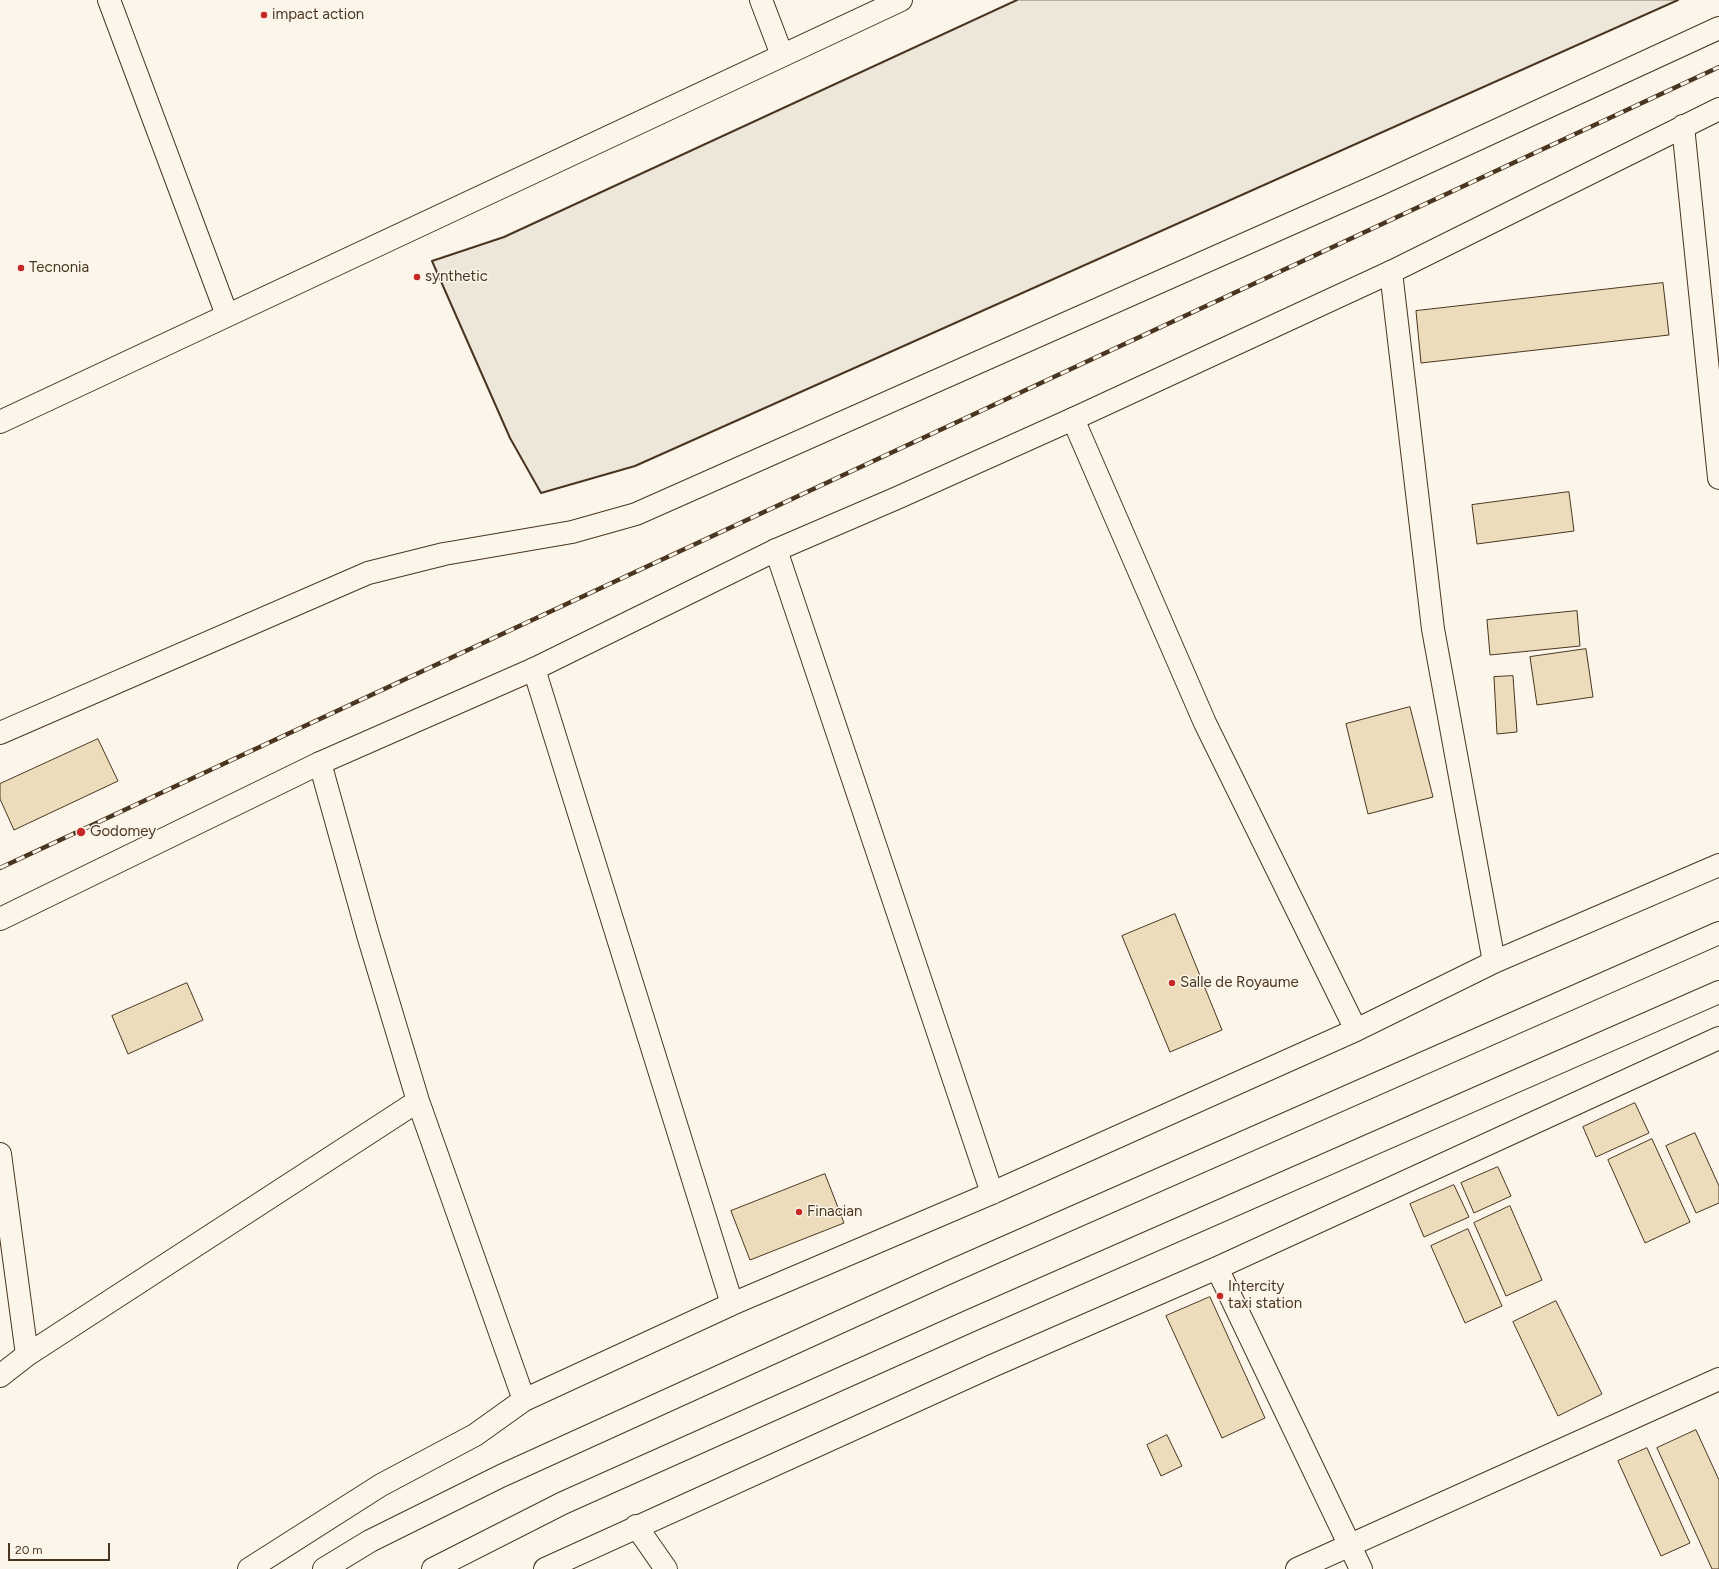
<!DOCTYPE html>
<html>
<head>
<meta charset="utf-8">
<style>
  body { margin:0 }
  #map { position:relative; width:1719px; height:1569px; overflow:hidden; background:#fbf6e9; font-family:Figtree,sans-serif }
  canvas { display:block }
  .scale { position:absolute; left:8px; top:1543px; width:102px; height:18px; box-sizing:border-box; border:2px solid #4a3520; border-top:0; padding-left:5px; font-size:12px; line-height:14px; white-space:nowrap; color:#4a3520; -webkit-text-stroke:3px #fbf6e9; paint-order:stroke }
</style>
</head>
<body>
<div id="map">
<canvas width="1719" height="1569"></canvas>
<div class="scale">20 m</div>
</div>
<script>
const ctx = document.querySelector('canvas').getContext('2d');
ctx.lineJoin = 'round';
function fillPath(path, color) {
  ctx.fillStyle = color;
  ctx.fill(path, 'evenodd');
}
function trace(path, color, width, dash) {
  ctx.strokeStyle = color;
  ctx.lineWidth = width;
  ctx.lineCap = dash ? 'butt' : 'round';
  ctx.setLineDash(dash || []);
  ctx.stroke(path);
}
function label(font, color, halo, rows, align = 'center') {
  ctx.font = font + ' Figtree,sans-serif';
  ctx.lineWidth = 3;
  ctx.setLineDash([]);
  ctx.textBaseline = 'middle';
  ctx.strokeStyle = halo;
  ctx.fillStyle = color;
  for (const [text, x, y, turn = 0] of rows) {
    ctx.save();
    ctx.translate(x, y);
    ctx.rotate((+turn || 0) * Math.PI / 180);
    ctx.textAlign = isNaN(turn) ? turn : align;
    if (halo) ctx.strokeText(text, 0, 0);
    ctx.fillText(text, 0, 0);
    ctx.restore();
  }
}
const parking = new Path2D(`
  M1017 0H1678L635 466 541 493 510 438 432 261 504 237Z`);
fillPath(parking, '#ede7d9');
trace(parking, '#887966', 1);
const building = new Path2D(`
  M1663 283 1669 335 1421 363 1416 311Z
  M1569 492 1574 531 1477 544 1472 505Z
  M1577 611 1580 646 1490 655 1487 620Z
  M1586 649 1593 697 1537 705 1530 657Z
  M1513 676 1517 732 1497 734 1494 677Z
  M1410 707 1433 797 1368 814 1346 724Z
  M98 739 118 781 14 830 0 799V784Z
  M1175 914 1222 1030 1170 1052 1122 936Z
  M187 983 203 1020 128 1054 112 1016Z
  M1635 1103 1649 1133 1596 1157 1583 1127Z
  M1695 1133 1719 1186V1203L1696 1213 1666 1146Z
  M1652 1139 1690 1222 1645 1243 1608 1160Z
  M1498 1167 1511 1196 1474 1213 1461 1183Z
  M825 1174 844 1223 750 1260 731 1211Z
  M1454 1185 1469 1217 1424 1237 1410 1204Z
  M1510 1206 1542 1280 1506 1296 1474 1223Z
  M1468 1229 1502 1306 1465 1323 1431 1246Z
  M1210 1297 1265 1418 1222 1438 1166 1316Z
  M1556 1301 1602 1394 1558 1416 1513 1322Z
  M1696 1430 1719 1480V1569H1712L1657 1448Z
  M1167 1435 1182 1466 1161 1476 1147 1445Z
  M1647 1448 1690 1543 1661 1556 1618 1461Z`);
fillPath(building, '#ecdcbc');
trace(building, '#4a3520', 1);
const street = new Path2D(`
  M109 0 227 315
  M761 0 782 55
  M1683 126 1719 478
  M1391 272 1433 629 1494 962
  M1073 419 1205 723 1356 1030
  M776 550 992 1193
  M534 669 732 1304
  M320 763 368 935 418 1101 524 1400
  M0 1154 27 1355
  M1217 1268 1361 1569
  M0 1376 27 1355 418 1101
  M636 1526 666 1569
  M249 1569 381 1485 475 1435 524 1400 732 1304 992 1193 1356 1030 1494 962 1719 865
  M545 1569 992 1366 1217 1268 1719 1038
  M1297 1569 1719 1379`);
const secondary = new Path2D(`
  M0 422 901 0
  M0 733 368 573 444 554 572 532 636 514 1378 185 1719 28
  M0 919 320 763 534 669 776 550 897 498 1073 419 1391 272 1719 109`);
const highway = new Path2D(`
  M324 1569 370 1541 501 1476 952 1271 1719 933
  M433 1569 563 1503 972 1320 1719 992`);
trace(street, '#4a3520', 24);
trace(secondary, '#4a3520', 24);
trace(highway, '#4a3520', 24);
trace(street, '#fbf6e9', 22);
trace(secondary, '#fbf6e9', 22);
trace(highway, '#fbf6e9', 22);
const rail = new Path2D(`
  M0 868 1719 67`);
trace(rail, '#4a3520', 4.5);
trace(rail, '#fbf6e9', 3, [9]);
trace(new Path2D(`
  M1017 0 504 237 432 261 510 438 541 493 635 466 1678 0`), '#4a3520', 2);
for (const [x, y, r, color] of [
  [264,15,4,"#c62828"],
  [21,268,4,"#c62828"],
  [417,277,4,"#c62828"],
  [81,832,5,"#c62828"],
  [1172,983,4,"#c62828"],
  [799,1212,4,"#c62828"],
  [1220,1296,4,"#c62828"]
]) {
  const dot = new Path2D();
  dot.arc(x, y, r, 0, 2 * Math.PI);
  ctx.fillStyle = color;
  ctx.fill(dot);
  trace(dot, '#fbf6e9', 1.5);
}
label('15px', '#4a3520', '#fbf6e9', [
  ["impact action",272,15],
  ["Tecnonia",29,268],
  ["synthetic",425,277],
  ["Godomey",90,832],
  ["Salle de Royaume",1180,983],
  ["Finacian",807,1212],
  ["Intercity",1228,1287],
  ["taxi station",1228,1304]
], 'left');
</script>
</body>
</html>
